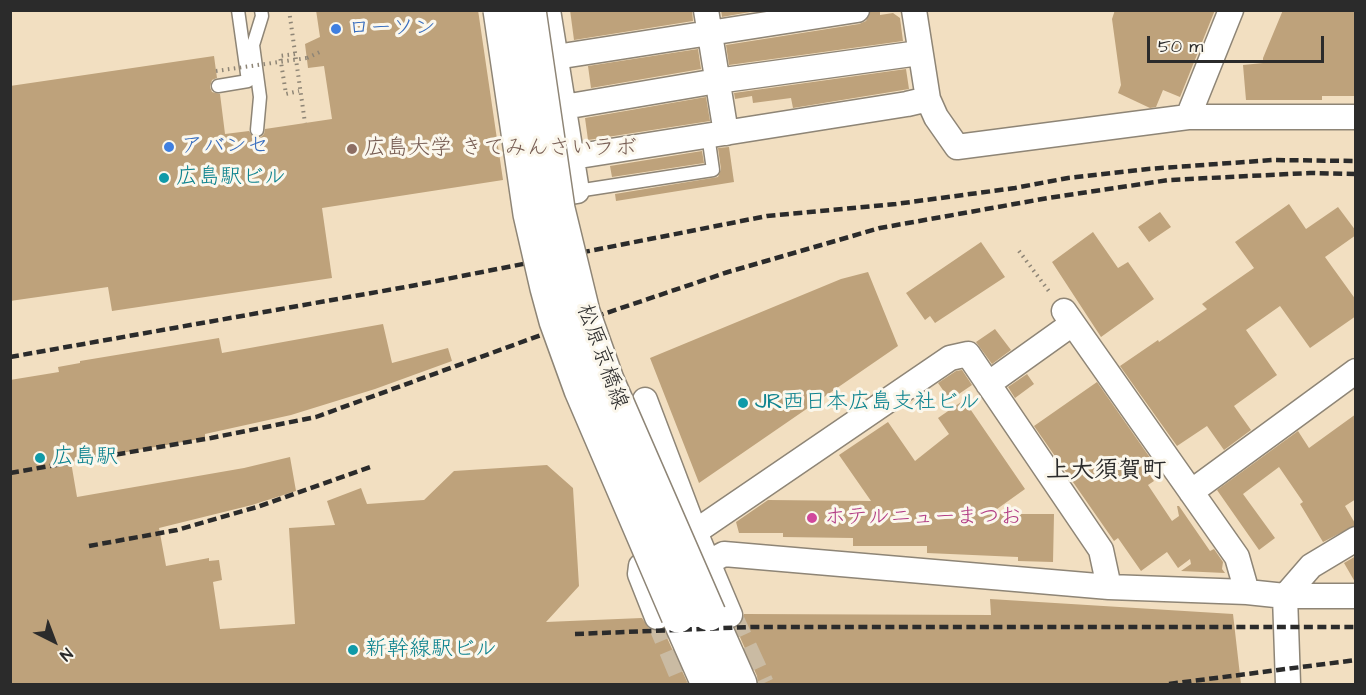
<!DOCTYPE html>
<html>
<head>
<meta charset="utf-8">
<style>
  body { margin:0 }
  #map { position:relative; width:1366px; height:695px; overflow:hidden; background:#f2dfc1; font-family:"Architects Daughter",sans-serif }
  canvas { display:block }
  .frame { position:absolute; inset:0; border:12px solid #2b2b2b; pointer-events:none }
  .north { position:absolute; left:24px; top:611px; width:60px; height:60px; -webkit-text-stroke:4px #fbf7ec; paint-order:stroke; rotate:138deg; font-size:16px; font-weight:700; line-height:24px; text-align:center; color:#2b2b2b }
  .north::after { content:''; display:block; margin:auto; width:21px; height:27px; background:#2b2b2b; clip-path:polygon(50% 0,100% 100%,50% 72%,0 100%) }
  .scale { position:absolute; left:1147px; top:36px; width:177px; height:27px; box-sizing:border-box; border:3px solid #2b2b2b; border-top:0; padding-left:8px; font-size:18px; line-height:21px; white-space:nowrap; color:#2b2b2b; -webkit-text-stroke:4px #fbf7ec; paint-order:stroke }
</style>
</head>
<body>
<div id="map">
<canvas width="1366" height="695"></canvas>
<div class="frame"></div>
<div class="north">N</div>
<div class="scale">50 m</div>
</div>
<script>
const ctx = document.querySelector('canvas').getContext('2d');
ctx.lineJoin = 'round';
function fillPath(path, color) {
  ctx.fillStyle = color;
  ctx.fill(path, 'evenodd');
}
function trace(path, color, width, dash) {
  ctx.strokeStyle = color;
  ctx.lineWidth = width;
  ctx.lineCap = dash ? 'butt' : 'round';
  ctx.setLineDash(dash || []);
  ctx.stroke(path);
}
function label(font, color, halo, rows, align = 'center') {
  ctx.font = font + ' "Architects Daughter","Klee One",sans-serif';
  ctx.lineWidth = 6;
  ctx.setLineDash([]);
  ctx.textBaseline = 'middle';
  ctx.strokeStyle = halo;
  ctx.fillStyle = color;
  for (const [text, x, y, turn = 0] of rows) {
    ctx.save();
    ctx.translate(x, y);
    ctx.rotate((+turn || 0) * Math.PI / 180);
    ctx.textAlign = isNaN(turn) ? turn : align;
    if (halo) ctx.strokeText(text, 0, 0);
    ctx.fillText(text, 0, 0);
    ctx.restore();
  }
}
fillPath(new Path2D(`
  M316 10H478L503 180 322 208 332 278 112 311 108 287 10 301V86L214 56 217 78 212 80 210 87 212 92 220 94 225 134 249 131 253 137 260 138 264 134 265 129 332 119 324 66 308 68 305 44 320 37Z
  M570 10H692L693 21 574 40Z
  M721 10H761L722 17Z
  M871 10H880V15L893 13 900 18 903 41 729 65 726 45 859 24 866 21Z
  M1115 10H1215L1180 97 1163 90 1156 107 1150 108 1118 93 1121 85 1112 19Z
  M1283 10H1356V96H1322V100H1246L1243 65 1263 63V58Z
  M698 49 701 69 591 88 588 66Z
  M906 69 909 89 793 108 791 98 753 103 752 96 735 99 734 93Z
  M706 97 710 121 588 140 585 118Z
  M729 147 734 182 616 201 615 194 718 177 721 169 718 148Z
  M702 151 704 163 612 177 610 166Z
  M1289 204 1306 229 1338 207 1356 231V235L1325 257 1356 300V316L1310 348 1280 306 1246 330 1277 375 1234 406 1251 430 1224 450 1207 426 1177 446 1120 366 1158 340 1159 342 1207 309 1202 304 1254 268 1235 242Z
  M1160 212 1171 227 1149 242 1138 227Z
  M1093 232 1118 268 1128 262 1154 299 1101 337 1052 262Z
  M981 242 1005 277 935 323 930 316 925 320 906 293Z
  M868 272 898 346 699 483 650 358 841 279Z
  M383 324 392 363 448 348 452 361 375 389 291 415 205 434V438L71 462 77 497 244 468 290 457 296 491 252 505 159 528 166 566 209 558V561L219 560 222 580 213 582 220 629 295 624 289 528 335 525 327 501 361 488 367 504 424 500 454 471 547 465 573 488 579 586 546 622 642 618 649 628 656 631 663 629 688 684H10V380L59 372 58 367 80 363V361L219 338 222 353Z
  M995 329 1011 350 992 364 976 342Z
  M962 370 972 385 950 400 938 383 956 371Z
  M1027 374 1034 384 1015 398 1008 387Z
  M1097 382 1153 462 1145 468 1154 481 1148 485 1172 521 1179 516 1177 506H1179L1210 551 1214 549 1223 562 1222 569 1225 573 1181 571 1191 564 1190 559 1178 568 1167 552 1141 571 1118 538 1114 541 1034 426Z
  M964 400 1025 489 990 514H1054L1053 562 1018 561V557L927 553V546H853V538L783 537V533H739L736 522 768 500 871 501 839 455 888 422 915 461 949 434 938 418Z
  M1356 414V499L1345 506 1356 525 1323 542 1300 504 1303 502 1279 467 1243 494 1275 538 1259 550 1217 490 1298 431 1309 448Z
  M1356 556V582H1355L1344 563Z
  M990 599 1233 614 1241 684H758L757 676 736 628 742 623 744 614 991 615Z`), '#bea27b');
trace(new Path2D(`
  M730 615 762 684
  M657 617 685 684`), '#cabba3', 24, [24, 12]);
const lane = new Path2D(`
  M218 86 248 81 238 10
  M257 130 260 97 253 45 262 16 261 10
  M577 191 713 170 708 135`);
const street = new Path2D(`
  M706 10 726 133
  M914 10 928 99 936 117 957 147 1188 117H1356
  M556 57 857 10
  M564 107 717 81 919 53
  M1188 117 1231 10
  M535 163 907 104 928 99
  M540 197 577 191 548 10
  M1064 311 1237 557 1247 592
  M988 384 1072 324
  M645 400 695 532 730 615
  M1191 492 1356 371
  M709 562 724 554 1109 587 1247 592 1285 596H1356
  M657 617 640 574 641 566 695 532 950 358 968 354 1101 550 1109 587
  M1288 684 1285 596 1311 566 1356 539`);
const secondary = new Path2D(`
  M709 614 740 684
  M678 616 708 684`);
trace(lane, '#8e8576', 15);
trace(street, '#8e8576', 27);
trace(secondary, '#8e8576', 36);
trace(new Path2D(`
  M289 10 305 123
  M295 54 280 56 286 94 299 91
  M307 58 322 51
  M1019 251 1051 294`), '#8e8576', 4, [1.5, 4.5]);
trace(lane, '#fff', 12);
trace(street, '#fff', 24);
trace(secondary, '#fff', 33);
trace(new Path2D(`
  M10 357 411 286 767 216 896 204 1015 188 1068 178 1148 169 1272 160 1356 161
  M10 473 211 438 316 417 541 335 728 272 880 228 1048 198 1169 180 1310 173 1356 174
  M89 546 177 530 257 507 370 467
  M575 634 751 627H1356
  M1169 684 1356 660`), '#2b2b2b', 4.5, [9, 4.5]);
const secondaryBridge = new Path2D(`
  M500 10 530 214 547 288 556 321 581 390 678 616
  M529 10 558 209 583 312 607 380 709 614`);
trace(secondaryBridge, '#8e8576', 36, []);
trace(new Path2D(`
  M216 71 307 58`), '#8e8576', 4, [1.5, 4.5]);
trace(secondaryBridge, '#fff', 33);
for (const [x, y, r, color] of [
  [336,29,6,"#3f7fe0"],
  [169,147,6,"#3f7fe0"],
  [352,149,6,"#8d6e63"],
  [164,178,6,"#0f9aa8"],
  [743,403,6,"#0f9aa8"],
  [40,458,6,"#0f9aa8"],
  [812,518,6,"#d1479c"],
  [353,650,6,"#0f9aa8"]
]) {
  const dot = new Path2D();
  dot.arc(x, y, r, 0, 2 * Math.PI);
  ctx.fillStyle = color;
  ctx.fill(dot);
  trace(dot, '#fbf7ec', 2);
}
label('22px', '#366cbe', '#fbf7ec', [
  ["ローソン",348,29],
  ["アバンセ",181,147]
], 'left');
label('22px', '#785e54', '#fbf7ec', [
  ["広島大学 きてみんさいラボ",364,149]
], 'left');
label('22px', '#0d838f', '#fbf7ec', [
  ["広島駅ビル",176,178],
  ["JR西日本広島支社ビル",755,403],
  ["広島駅",52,458],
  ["新幹線駅ビル",365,650]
], 'left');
label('22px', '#2b2b2b', '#fbf7ec', [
  ["松原京橋線",601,357,70]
]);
label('22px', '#b23c85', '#fbf7ec', [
  ["ホテルニューまつお",824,518]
], 'left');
label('bold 24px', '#2b2b2b', '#fbf7ec', [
  ["上大須賀町",1106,472]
]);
</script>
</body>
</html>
